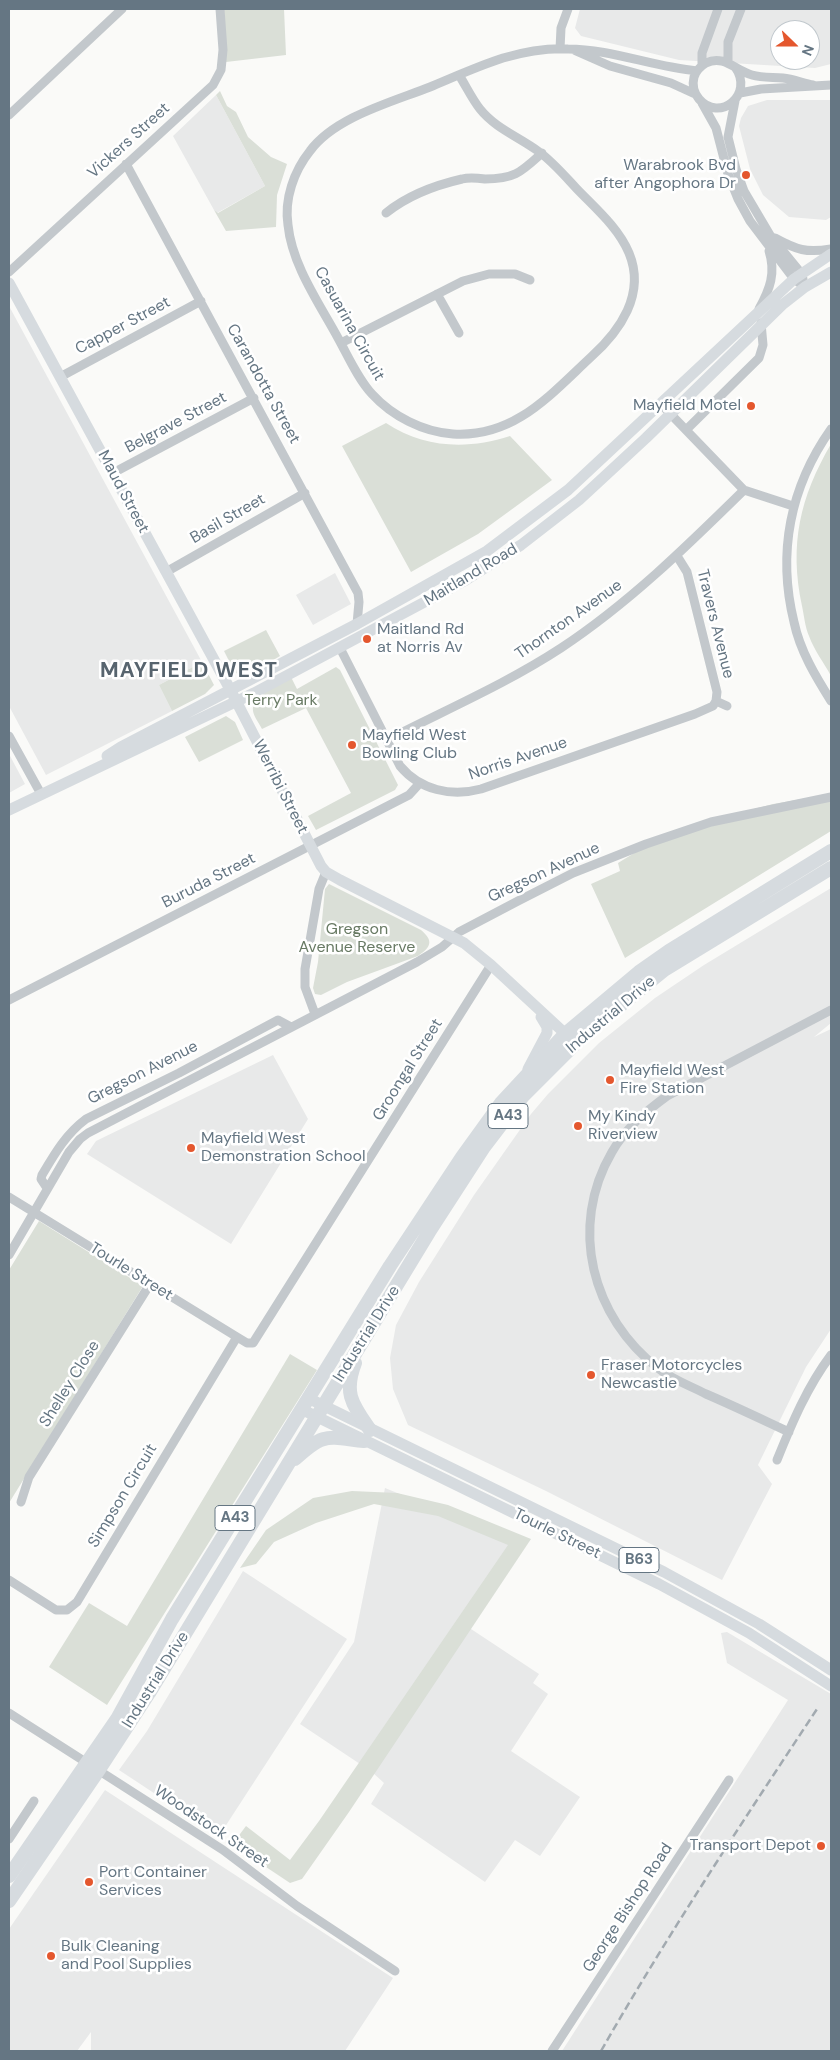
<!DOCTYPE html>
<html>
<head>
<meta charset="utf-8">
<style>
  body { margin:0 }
  #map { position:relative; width:840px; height:2060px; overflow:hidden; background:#fafaf8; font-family:"DM Sans",sans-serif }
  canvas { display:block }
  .frame { position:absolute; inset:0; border:10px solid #657683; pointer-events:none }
  .north { position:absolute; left:770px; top:20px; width:50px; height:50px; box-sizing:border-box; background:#fff; border:1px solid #c1c8cd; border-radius:50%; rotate:112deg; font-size:14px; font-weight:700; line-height:20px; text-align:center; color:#657683 }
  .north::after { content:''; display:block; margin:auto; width:18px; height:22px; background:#e4572e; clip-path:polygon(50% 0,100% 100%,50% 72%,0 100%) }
</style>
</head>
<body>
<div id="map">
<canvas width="840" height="2060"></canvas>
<div class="frame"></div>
<div class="north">N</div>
</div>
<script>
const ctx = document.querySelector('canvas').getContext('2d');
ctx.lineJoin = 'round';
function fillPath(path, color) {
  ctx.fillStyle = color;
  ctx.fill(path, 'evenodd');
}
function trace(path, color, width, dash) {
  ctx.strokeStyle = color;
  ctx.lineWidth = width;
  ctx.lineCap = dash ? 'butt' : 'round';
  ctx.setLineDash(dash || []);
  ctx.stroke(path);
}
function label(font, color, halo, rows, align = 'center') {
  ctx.font = font + ' "DM Sans",sans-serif';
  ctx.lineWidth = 5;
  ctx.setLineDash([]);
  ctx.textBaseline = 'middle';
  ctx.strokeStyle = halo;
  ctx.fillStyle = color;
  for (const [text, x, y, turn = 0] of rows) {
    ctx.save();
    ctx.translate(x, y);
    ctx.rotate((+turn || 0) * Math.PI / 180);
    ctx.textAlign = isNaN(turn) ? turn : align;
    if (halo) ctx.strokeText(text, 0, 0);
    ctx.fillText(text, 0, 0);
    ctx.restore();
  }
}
fillPath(new Path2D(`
  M580 9H831V64L815 68 679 60 581 36 575 28ZM780 30H810V60H780Z
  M216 95 265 186 217 213 214 210 173 136Z
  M767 100H831V217L826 220 789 217 763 195 750 169 739 126 741 118 748 106Z
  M9 306 202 662 159 685 172 711 46 775 9 706Z
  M335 573 351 604 313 625 296 595Z
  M9 754 25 784 9 793Z
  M831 888V1023L814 1037 831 1029V1329L806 1367 758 1465 772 1484 722 1580 546 1491 408 1425 393 1389 390 1358 396 1325 419 1282 474 1195 531 1114 548 1094 599 1043 655 998 704 965Z
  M273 1055 308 1119 231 1244 87 1154 96 1141Z
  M385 1488 523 1544 468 1627 539 1674 533 1683 548 1694 511 1751 580 1797 540 1856 515 1840 485 1882 371 1804 384 1783 372 1772 300 1724 354 1642Z
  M243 1571 347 1639 219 1836 119 1770 147 1731Z
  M727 1632 831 1694V2051H562L788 1700 727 1663 721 1633Z
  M105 1790 393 1978 345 2051H91V2032L77 2051H9V1929Z`), '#e8e9e9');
fillPath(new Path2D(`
  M224 9H284L286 55 226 62Z
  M220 91 227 106 236 112 248 137 271 157 287 164 277 195 276 227 226 231 214 210 218 213 265 186 216 95Z
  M386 423C424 448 467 450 510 436L552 480 478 534 411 572 342 446Z
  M831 444V676C824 663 814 650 809 636 805 627 804 615 802 606 789 544 800 497 831 444Z
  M266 630 280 656C268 663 250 677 235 673L224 651Z
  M202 662 214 685 205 694 172 711 159 685Z
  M336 667 340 670 398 785 395 790 316 830 308 816 351 793 306 708 262 729C259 723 254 717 253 711 251 694 279 684 291 677L297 689Z
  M226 716 235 722 243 740 199 762 185 737Z
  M831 794V831L625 958 591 884 620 871 618 863 649 844 678 829 773 804Z
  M329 884 421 930C434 941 431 947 418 956L347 982 321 995 315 994 313 988 318 962 325 889Z
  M39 1221 143 1286 9 1503V1270Z
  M290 1354 317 1370 107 1705 49 1667 89 1603 127 1626Z
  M352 1491 397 1493 448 1505 531 1539 349 1812 302 1879 290 1883 251 1857 234 1842 246 1826 290 1860 319 1821 508 1545 438 1516 374 1504 316 1523 274 1542 256 1564 240 1568 266 1530 313 1498Z`), '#dadfd7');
trace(new Path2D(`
  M560 49 561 28 568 9
  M576 51 610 66 671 83 695 94
  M728 62V42L741 9
  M702 65V53L718 9
  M735 67C755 95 719 123 699 99 694 93 692 85 694 77 696 71 701 66 706 63 724 54 736 71 752 75 762 78 773 77 783 78 793 79 803 83 813 85
  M459 75C466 86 472 99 480 109 495 128 519 137 538 151 552 161 564 175 576 188 595 208 618 227 629 253 646 294 620 331 591 357 550 395 514 438 453 434 423 432 392 416 372 394 358 379 348 356 338 338 319 303 292 265 288 225 284 199 294 171 310 151 335 117 392 102 430 87 454 77 478 66 503 58 524 52 547 48 568 49 611 49 653 67 697 71
  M740 93 761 89 831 85
  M735 101 728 137 736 169 744 191 770 235 801 273 803 279
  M702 103 716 128 728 174 738 199 750 221 794 279 805 287
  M9 115 122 9
  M126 164 358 593 359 602 357 624
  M386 213C407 196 436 185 462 179 469 177 478 178 485 179 515 179 521 172 542 153
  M775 238C797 250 806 253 831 249
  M9 272 213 85 221 70 223 50 220 9
  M437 294 459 333
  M759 309C770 289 776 273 769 251
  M341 343 463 281 489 274H515L530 280
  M60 377 201 301
  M661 404 744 490 793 506
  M687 429 759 358 763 345 761 323
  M831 429C790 487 777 553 794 622 800 651 816 677 831 701
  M113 473 254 398
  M677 556 687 572 717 692 716 701
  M166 572 305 493
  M340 648 400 766C420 790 451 797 481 789L695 714 713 706 716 701
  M716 701 727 706
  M9 736 41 794
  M387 740C445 710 506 684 561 648 629 603 686 547 744 490
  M9 1000 409 795 419 784
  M315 1014 305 987V969L319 889 326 872
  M47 1188 41 1179 42 1175C55 1153 66 1134 86 1119L179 1073 278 1020 291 1027
  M9 1197 237 1337 247 1343H253L491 965
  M9 1255 69 1152 80 1139 88 1133 417 962 442 947 459 932 518 901 573 873 646 844 711 822 831 797
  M789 1432C761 1419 734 1406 706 1394 691 1386 673 1380 659 1369 592 1318 568 1227 612 1152 625 1129 645 1112 667 1096L831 1010
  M777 1460C792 1423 807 1387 831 1355
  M21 1502 29 1477 150 1284
  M9 1580 56 1610H67L77 1602 237 1337
  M9 1713 223 1850 297 1906 395 1971
  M9 1839 34 1801
  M552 2051 729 1780`), '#c3c8cc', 9);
trace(new Path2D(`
  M9 283 231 691 321 866 326 872 340 880 464 943 491 965 571 1039
  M107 756 121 747 357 624 487 551 568 490 794 279 831 254
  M9 810 254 693 464 581 521 545 579 500 646 438 782 305 805 287 831 272
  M528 1069 547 1033V1027L541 1017
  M308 1398 664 1572 759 1624 831 1670
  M301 1409 659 1584 749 1633 831 1686`), '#d6dbdf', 11);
trace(new Path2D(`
  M355 1363C343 1394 353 1405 370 1430
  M295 1459C324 1432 327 1437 364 1441
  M9 1876 117 1719 172 1619 390 1266 462 1157 501 1103 565 1034 639 972 669 951 831 851
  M9 1901 98 1771 149 1693 429 1232 484 1147 523 1096 584 1035 664 970 831 868`), '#d6dbdf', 14);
trace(new Path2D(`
  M601 2051C668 1934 743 1821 817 1709`), '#a2aab0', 2.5, [8, 4]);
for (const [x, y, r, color] of [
  [746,175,5,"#e4572e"],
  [751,406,5,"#e4572e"],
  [367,639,5,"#e4572e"],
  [352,745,5,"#e4572e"],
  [610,1080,5,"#e4572e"],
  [578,1126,5,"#e4572e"],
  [191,1148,5,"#e4572e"],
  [591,1375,5,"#e4572e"],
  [821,1846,5,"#e4572e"],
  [89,1882,5,"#e4572e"],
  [51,1956,5,"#e4572e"]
]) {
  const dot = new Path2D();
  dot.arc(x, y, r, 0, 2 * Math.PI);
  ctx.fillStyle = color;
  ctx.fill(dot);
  trace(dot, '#fff', 2);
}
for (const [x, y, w] of [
  [508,1116,40],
  [235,1518,40],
  [639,1560,40]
]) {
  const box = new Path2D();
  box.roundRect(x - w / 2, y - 12.5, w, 25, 4);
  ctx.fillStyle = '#fff';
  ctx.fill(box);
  trace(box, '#657683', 1);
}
label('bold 15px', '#657683', null, [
  ["A43",508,1116],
  ["A43",235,1518],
  ["B63",639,1560]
]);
label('16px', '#657683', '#fff', [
  ["Vickers Street",129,141,-42],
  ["Casuarina Circuit",349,324,61],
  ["Capper Street",123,326,-28],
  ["Carandotta Street",263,384,61],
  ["Belgrave Street",176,423,-28],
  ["Maud Street",123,492,62],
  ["Basil Street",228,519,-30],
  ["Maitland Road",471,575,-31],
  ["Thornton Avenue",569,620,-35],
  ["Travers Avenue",715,624,76],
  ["Norris Avenue",518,759,-19],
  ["Werribi Street",280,787,63],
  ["Gregson Avenue",544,873,-25],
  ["Buruda Street",209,881,-27],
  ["Industrial Drive",611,1015,-40],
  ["Groongal Street",408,1070,-58],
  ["Gregson Avenue",143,1073,-27],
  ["Tourle Street",131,1272,32],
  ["Industrial Drive",367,1334,-58],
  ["Shelley Close",70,1384,-58],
  ["Simpson Circuit",123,1496,-59],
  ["Tourle Street",557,1534,26],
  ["Industrial Drive",156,1680,-58],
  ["Woodstock Street",211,1827,34],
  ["George Bishop Road",628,1908,-57]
]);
label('16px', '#657683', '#fff', [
  ["Warabrook Bvd",736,166,"right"],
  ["after Angophora Dr",736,184,"right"],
  ["Mayfield Motel",741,406,"right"],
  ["Maitland Rd",377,630],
  ["at Norris Av",377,648],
  ["Mayfield West",362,736],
  ["Bowling Club",362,754],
  ["Mayfield West",620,1071],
  ["Fire Station",620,1089],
  ["My Kindy",588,1117],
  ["Riverview",588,1135],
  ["Mayfield West",201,1139],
  ["Demonstration School",201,1157],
  ["Fraser Motorcycles",601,1366],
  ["Newcastle",601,1384],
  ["Transport Depot",811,1846,"right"],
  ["Port Container",99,1873],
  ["Services",99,1891],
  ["Bulk Cleaning",61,1947],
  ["and Pool Supplies",61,1965]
], 'left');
label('16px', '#687a64', '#fff', [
  ["Terry Park",281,701],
  ["Gregson",357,930],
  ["Avenue Reserve",357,948]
]);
ctx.letterSpacing = '1px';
label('bold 21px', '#57646e', '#fff', [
  ["MAYFIELD WEST",189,671]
]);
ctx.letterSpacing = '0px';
</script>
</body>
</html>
